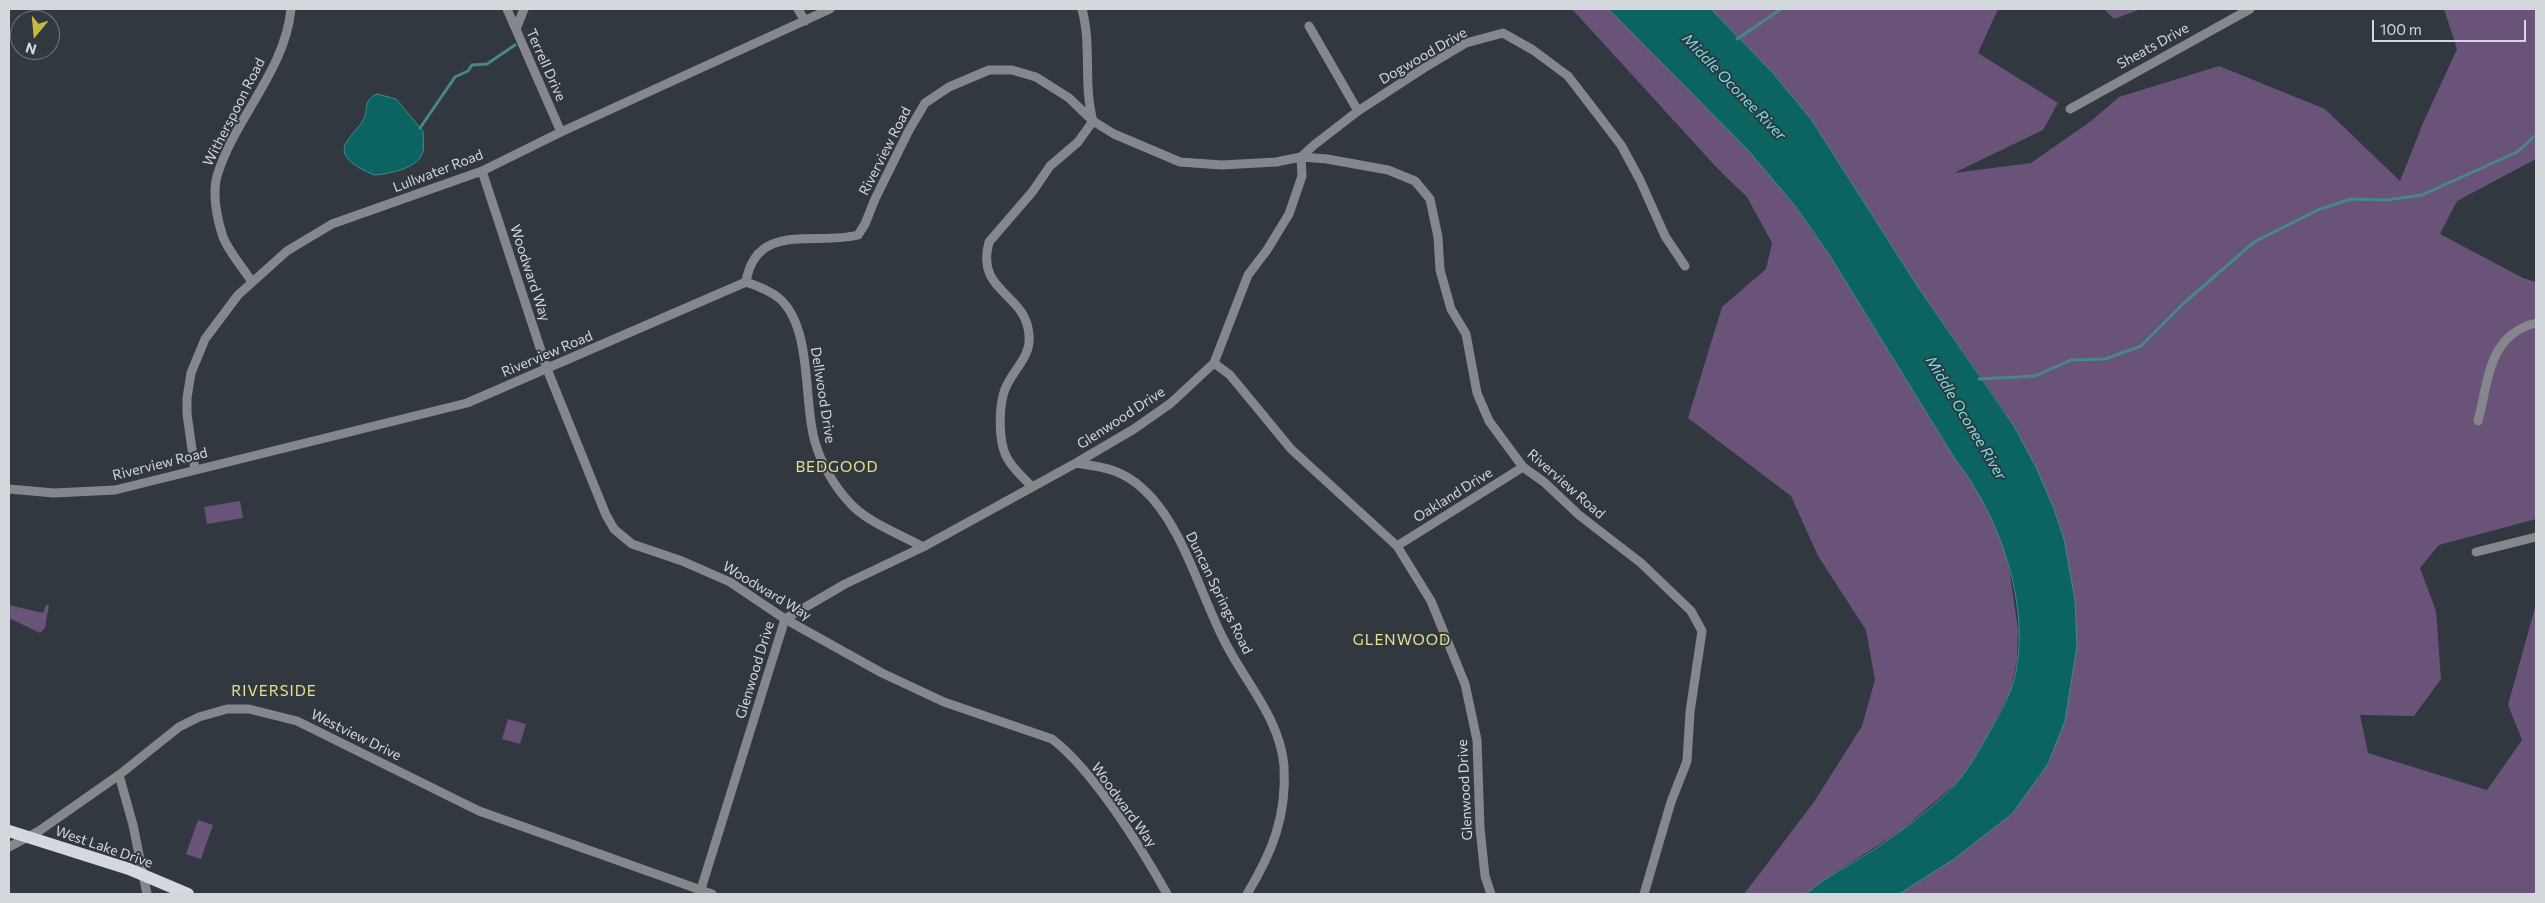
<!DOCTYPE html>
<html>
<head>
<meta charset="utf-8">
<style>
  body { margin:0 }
  #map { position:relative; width:2545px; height:903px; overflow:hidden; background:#313840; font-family:Commissioner,sans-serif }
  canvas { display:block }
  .frame { position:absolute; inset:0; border:10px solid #d3d8dd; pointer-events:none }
  .north { position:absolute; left:10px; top:10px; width:50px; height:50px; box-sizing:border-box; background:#313840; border:1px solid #72787f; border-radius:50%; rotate:197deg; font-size:14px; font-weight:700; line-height:20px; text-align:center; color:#d3d8dd }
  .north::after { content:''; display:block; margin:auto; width:18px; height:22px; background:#c7bb3b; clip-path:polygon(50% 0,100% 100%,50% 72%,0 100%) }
  .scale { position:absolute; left:2372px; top:20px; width:154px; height:22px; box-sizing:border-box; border:2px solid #d3d8dd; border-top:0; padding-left:6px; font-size:15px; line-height:18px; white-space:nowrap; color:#d3d8dd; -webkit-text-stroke:4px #313840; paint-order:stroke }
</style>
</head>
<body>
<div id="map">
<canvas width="2545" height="903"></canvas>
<div class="frame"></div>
<div class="north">N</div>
<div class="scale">100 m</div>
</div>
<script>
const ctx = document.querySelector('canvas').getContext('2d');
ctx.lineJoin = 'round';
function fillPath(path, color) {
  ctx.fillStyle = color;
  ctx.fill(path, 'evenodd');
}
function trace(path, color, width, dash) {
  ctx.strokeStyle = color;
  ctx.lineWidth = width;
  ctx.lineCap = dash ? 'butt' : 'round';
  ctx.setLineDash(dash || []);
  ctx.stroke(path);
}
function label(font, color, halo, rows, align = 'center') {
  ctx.font = font + ' Commissioner,sans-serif';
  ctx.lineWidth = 4;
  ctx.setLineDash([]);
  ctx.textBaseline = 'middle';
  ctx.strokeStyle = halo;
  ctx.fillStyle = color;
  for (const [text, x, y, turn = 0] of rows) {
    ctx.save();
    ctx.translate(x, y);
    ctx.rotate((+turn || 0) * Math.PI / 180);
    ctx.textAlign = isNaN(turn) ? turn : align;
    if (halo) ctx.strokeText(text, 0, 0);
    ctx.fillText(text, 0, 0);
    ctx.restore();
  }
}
fillPath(new Path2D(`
  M1572 9H1609L1747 149 1787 195 1830 256 1955 459 1974 484 1989 511 2001 539 2009 568 2018 629 2017 660 2011 690 1983 744 1960 780 1902 830 1833 874 1806 894H1744L1814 802 1862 726 1875 680 1866 630 1818 556 1791 496 1688 418 1722 307 1766 269 1772 243 1747 197 1717 168Z
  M1711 9H1998L1978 53 2058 103 2043 130 1954 173 2031 163 2091 121 2119 97 2219 66 2325 109 2400 181 2423 123 2457 49 2444 9H2536V159L2457 201 2440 234 2523 278 2536 282V519L2439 545 2420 568 2436 611 2441 679 2414 716 2360 715 2368 753 2487 790 2522 740 2508 705 2536 604V894H1898L2040 777 2006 413 1918 287 1811 119 1772 72Z
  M2104 9H2141L2114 19Z
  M240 501 243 518 207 524 204 507Z
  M9 605 43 613 46 605H49L45 628 40 633 9 618Z
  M508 719 526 724 520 744 502 739Z
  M198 820 213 825 201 859 186 854Z`), '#695378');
const water = new Path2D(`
  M1609 9H1711L1772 72 1811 119 1918 287 2014 426 2036 467 2054 509 2064 539 2075 600 2077 646 2065 721 2048 764 2012 814 1954 859 1899 894H1806C1827 876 1852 864 1875 849 1902 831 1927 812 1950 790 1965 775 1976 756 1986 738 1997 718 2010 698 2015 676 2031 604 1999 515 1955 459L1830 256 1796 207 1747 149Z
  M377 94 396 99 423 131C423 137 424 146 423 152 418 169 388 174 374 175 363 170 337 159 346 143 351 134 360 127 365 117 367 107 365 99 377 94Z`);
fillPath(water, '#0b6462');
trace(water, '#478787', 1);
trace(new Path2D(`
  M1737 39 1781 9
  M420 128 455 77 468 71 472 65 487 64 515 45
  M1979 379 2035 376 2071 360 2105 359 2141 346 2184 303 2254 242 2320 209 2351 199 2387 200 2422 195 2517 152 2536 135`), '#478787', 3);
trace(new Path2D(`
  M507 9 561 132
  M798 9 805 21
  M1309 26 1358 111
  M516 29 524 9
  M2070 109 2250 9
  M482 171 547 369 606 515 614 529 632 544 682 561 730 582 785 619 882 673 944 702 1052 739C1093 770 1142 849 1167 894
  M252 282C243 268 229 252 223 237 217 219 212 194 217 176 235 117 285 71 291 9
  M746 282C756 221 816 246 858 235L865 224 875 199 908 132 925 103 949 87 989 70H1012L1036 77 1069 98 1093 121 1114 134 1180 162 1222 165 1276 162 1301 157 1327 159 1388 170 1415 181 1430 199 1438 237 1440 270 1451 309 1466 334 1477 393 1489 421 1523 467 1544 482 1579 515 1641 563 1691 611 1702 631 1690 712 1687 761 1671 802 1644 894
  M746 282C758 286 771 291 780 299 813 329 803 403 815 442 821 463 834 486 849 502 866 522 900 534 923 547
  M1214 363 1230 375 1291 449 1397 546 1431 601 1465 684 1477 740 1480 828 1485 876 1491 894
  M2478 421C2489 380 2488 335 2536 323
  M1076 463C1103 467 1121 469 1142 488 1182 523 1200 594 1224 640 1244 681 1280 718 1284 766 1287 816 1272 853 1247 894
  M195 470 187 414V398L191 373 205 339 238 295 287 251 332 224 482 171 561 132 830 9
  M1032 487C1025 479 1015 471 1009 461 997 444 998 400 1008 383 1017 366 1031 355 1029 335 1026 292 975 293 989 242L1033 191 1050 166 1078 142 1093 121C1083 85 1092 46 1082 9
  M9 489 54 493 115 490 467 403 746 282
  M1397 546 1523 467
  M2476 552 2536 537
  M119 775 133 825 147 894
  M9 847 39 831 119 775 179 727 199 717 227 709H249L297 721 479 811 712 894
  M701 889 785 619 845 584 923 547 1076 463 1134 429 1171 403 1214 363 1248 275 1267 250 1289 214 1302 176 1301 157 1314 145 1358 111 1424 68 1466 43 1503 33 1533 50 1568 76 1595 111 1621 145 1640 180 1665 236 1685 266`), '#86878c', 9);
trace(new Path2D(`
  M9 831 129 869 188 894`), '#d5d7e1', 12);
label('14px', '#d3d8dd', '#313840', [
  ["Sheats Drive",2153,46,-29],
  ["Dogwood Drive",1423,56,-30],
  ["Terrell Drive",546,65,66],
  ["Witherspoon Road",234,112,-63],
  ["Riverview Road",885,151,-63],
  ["Lullwater Road",438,171,-21],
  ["Woodward Way",530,273,72],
  ["Riverview Road",547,354,-23],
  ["Dellwood Drive",823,395,81],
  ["Glenwood Drive",1121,418,-33],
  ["Riverview Road",160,464,-14],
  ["Riverview Road",1566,484,41],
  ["Oakland Drive",1453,495,-32],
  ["Woodward Way",767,591,31],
  ["Duncan Springs Road",1219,593,64],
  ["Glenwood Drive",755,670,-73],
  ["Westview Drive",356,735,26],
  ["Glenwood Drive",1465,790,-93],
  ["Woodward Way",1124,805,54],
  ["West Lake Drive",104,847,19]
]);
label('italic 15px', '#70e3df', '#313840', [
  ["Middle Oconee River",1734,87,46],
  ["Middle Oconee River",1966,418,59]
]);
ctx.letterSpacing = '1px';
label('15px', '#e7e091', '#313840', [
  ["BEDGOOD",837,467],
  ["GLENWOOD",1402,640],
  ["RIVERSIDE",274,691]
]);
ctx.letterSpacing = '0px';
</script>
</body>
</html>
